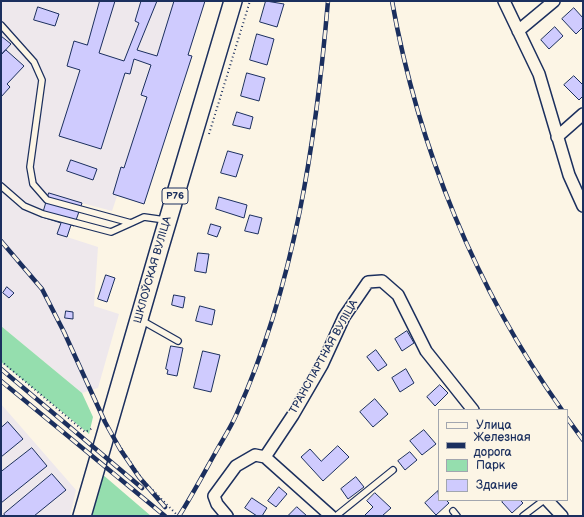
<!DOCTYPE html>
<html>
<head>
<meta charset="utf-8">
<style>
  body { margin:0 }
  #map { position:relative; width:584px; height:517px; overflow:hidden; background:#fcf5e5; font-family:"Balsamiq Sans",sans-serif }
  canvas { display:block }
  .frame { position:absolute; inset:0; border:2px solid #1b2f5e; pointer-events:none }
  .legend { position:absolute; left:438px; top:409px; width:130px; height:92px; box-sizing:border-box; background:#fcf5e5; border:1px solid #a2a6af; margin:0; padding:5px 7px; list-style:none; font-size:12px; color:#1b2f5e }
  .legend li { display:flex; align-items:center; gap:8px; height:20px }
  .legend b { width:20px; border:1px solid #a2a6af }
</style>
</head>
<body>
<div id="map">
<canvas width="584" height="517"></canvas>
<div class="frame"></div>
<ul class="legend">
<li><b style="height:5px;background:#fcf5e5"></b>Улица</li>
<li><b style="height:5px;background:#1b2f5e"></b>Железная дорога</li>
<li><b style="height:11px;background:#95deae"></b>Парк</li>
<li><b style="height:11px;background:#cfcbfe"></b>Здание</li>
</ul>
</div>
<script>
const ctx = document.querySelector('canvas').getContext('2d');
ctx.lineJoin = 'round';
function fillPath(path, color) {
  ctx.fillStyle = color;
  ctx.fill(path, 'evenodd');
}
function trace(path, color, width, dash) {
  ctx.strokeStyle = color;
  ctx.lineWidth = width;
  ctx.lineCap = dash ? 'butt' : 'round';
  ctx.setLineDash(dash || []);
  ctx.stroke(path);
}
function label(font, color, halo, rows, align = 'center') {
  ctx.font = font + ' "Balsamiq Sans",sans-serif';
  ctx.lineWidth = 3;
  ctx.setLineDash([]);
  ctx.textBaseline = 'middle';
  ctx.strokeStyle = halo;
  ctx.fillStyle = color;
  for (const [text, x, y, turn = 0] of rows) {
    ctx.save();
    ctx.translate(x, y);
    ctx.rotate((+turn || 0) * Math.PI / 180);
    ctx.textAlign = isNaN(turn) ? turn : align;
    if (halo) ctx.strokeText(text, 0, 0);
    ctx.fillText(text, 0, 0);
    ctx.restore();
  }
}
fillPath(new Path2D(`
  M1 1H205L189 54 192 56 144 204 117 196 112 211 82 203 74 226H71L67 237 98 247 94 306 119 314 98 388 82 393 1 326Z
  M1 404 76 490 70 516H3L1 514Z`), '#eee8ec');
fillPath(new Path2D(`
  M1 326 82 393 93 417 89 434 1 362Z
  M102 474 151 516H92Z`), '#95deae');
const building = new Path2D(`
  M100 1H115L99 53 124 61 139 23 135 21 141 1H157L137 50 157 56 174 1H205L188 55 192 56 144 204 113 194 121 167 124 168 147 97 141 95 151 65 134 59 130 74 125 73 101 149 59 136 80 70 67 66 74 41 87 45Z
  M266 1 284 4 277 27 260 22Z
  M38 7 59 14 55 26 34 20Z
  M574 8 583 18V27L576 34 562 19Z
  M555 27 563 36 549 49 541 40Z
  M257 34 274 39 267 65 250 60Z
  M1 36 11 44 1 55Z
  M6 50 24 66 7 84 10 87 1 97V55Z
  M247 73 265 78 259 101 241 96Z
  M574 76 583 85V96L579 100 564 85Z
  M237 112 253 117 250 129 233 125Z
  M228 151 243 155 236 177 221 173Z
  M71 160 97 169 93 180 67 171Z
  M49 193 82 203 74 226 71 225 67 237 57 234 61 223 42 217Z
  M219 197 247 205 244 218 216 209Z
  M250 215 262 218 258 234 245 231Z
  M211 224 221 227 217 237 208 234Z
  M198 253 209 254 206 273 195 271Z
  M106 275 115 278 107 302 98 299Z
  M7 287 14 293 9 298 3 293Z
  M174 295 185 297 183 308 172 305Z
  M200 306 215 310 212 325 196 321Z
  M66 311 73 312V319L65 318Z
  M407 331 414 343 402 351 395 339Z
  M171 346 183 348 177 376 167 374 168 370 166 369Z
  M376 350 387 365 378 371 367 357Z
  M203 351 220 355 211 392 194 388Z
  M406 369 414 383 400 392 392 378Z
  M440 385 448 393 435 406 427 397Z
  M375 399 388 414 373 427 360 412Z
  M8 422 23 439 1 457V428Z
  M424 430 436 444 422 455 410 441Z
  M338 446 349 457 323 481 301 457 310 449 321 461Z
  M32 448 47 466 1 503V472Z
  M410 452 417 460 405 470 398 461Z
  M52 474 66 490 34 516H5L4 514Z
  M356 477 364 487 348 499 341 489Z
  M279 487 287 494 276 507 268 501Z
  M438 491 439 500H446L449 503 436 515 425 503Z
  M375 493 391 508 382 516H364L373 507 367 501Z
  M252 498 267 508 262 516H257L245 508Z
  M504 500H520L523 503 512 513 502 502Z
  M297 507 307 516H288Z`);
fillPath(building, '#cfcbfe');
trace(building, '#1b2f5e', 1);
const service = new Path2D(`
  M1 25 34 62 42 80 30 167 33 184 47 200 131 223 144 217 165 220
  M1 186 24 206 43 214 111 232 131 223
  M141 320 178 341
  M453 511 457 516
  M336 516 393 470
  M523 516 544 500`);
const minor = new Path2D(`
  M504 1 539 74 569 175 583 206
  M518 31 554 1
  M557 137 583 114
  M265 457 293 415 322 365 344 317 368 282 382 281 398 295 426 351 473 410
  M547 500 562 516
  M227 516 217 504 214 496 236 466 255 455 265 457 331 516`);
const primary = new Path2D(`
  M82 516 159 250 233 1`);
trace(service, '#1b2f5e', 8);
trace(minor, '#1b2f5e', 14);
trace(primary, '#1b2f5e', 20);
trace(new Path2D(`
  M209 134 250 1
  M1 361 85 432 93 428
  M117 442 142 479 178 516`), '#1b2f5e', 2, [1, 3]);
trace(service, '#fcf5e5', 5.5);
trace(minor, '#fcf5e5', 11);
trace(primary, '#fcf5e5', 17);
const rail = new Path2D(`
  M392 1C418 147 476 290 562 410
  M1 241 42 289 64 332 105 422 120 449 139 477 165 507
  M1 369 142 488
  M1 381 165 516
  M567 418 583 440
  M179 516C193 494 205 471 218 448 225 436 232 425 237 413 295 284 316 141 328 1`);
trace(rail, '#1b2f5e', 4.5);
trace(rail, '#fcf5e5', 3, [9]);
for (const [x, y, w] of [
  [175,196,26]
]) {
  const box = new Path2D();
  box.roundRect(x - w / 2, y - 8, w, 16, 3);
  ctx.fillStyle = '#fcf5e5';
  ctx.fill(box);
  trace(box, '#1b2f5e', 1);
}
label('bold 10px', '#1b2f5e', null, [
  ["Р76",175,196]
]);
label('11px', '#1b2f5e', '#fcf5e5', [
  ["ШКЛОЎСКАЯ ВУЛІЦА",153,270,-74],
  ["ТРАНСПАРТНАЯ ВУЛІЦА",324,357,-61]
]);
</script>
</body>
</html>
